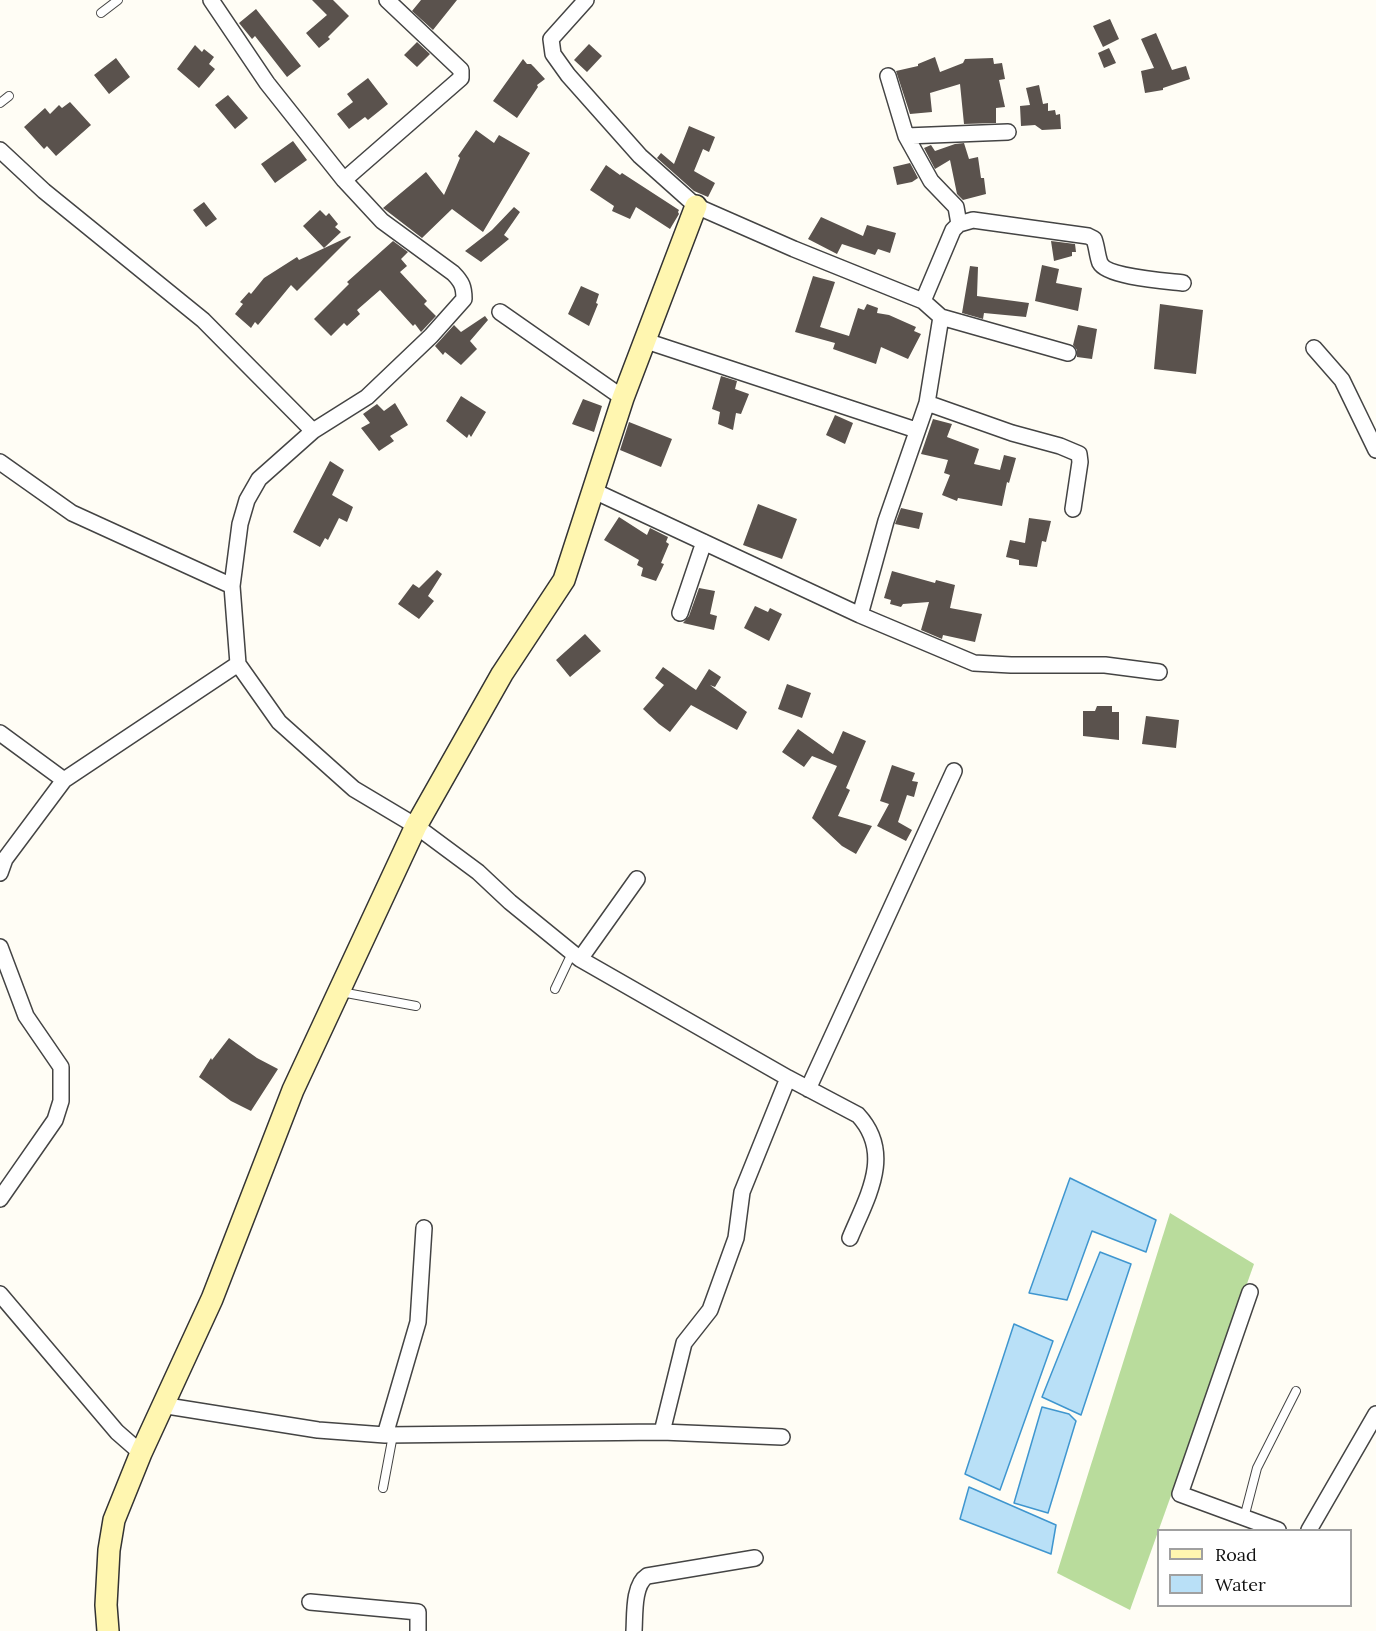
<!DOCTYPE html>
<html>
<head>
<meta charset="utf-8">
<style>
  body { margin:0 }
  #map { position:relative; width:1376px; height:1631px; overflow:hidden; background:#fffdf5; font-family:Lora,serif }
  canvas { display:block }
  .legend { position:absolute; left:1157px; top:1529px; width:195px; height:78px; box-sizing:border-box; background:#fff; border:2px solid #a0a0a0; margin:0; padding:8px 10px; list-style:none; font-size:18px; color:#111 }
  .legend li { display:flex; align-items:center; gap:12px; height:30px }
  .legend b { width:30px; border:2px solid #a0a0a0 }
</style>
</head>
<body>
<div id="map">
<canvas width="1376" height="1631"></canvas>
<ul class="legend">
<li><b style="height:8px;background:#fff6b0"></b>Road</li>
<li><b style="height:16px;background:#b9e0f7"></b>Water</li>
</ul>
</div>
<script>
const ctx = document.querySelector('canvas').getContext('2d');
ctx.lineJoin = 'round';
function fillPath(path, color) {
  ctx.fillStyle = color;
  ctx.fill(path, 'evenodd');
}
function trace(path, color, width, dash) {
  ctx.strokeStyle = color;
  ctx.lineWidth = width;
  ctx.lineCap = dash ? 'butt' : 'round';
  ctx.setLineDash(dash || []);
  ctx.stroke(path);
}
fillPath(new Path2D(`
  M1170 1213 1254 1264 1130 1610 1057 1573Z`), '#b9dc9c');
const water = new Path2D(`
  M1070 1178 1156 1220 1146 1252 1092 1231 1067 1300 1029 1293Z
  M1100 1252 1131 1264 1081 1415 1042 1397Z
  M1014 1324 1053 1341 1000 1490 965 1474Z
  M1042 1407 1069 1414 1076 1421 1048 1513 1014 1503Z
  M969 1487 1056 1525 1051 1554 960 1519Z`);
fillPath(water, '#b9e0f7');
trace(water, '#3f96cf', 1.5);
fillPath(new Path2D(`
  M312 0H333L349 16 328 37 330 39 319 48 306 33 327 15Z
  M421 0H457L433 30 412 11Z
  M256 9 301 66 287 77 255 36 252 39 239 23Z
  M1110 19 1119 39 1103 47 1093 26Z
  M1156 33 1172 70 1186 66 1190 79 1163 88V90L1145 93 1141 71 1154 68 1141 39Z
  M417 42 430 54 417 67 404 55Z
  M589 44 602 56 587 72 574 60Z
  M195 45 202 52 204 49 214 57 209 64 215 69 199 88 177 69Z
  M1109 48 1116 63 1104 68 1098 53Z
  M935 57 940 72 963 63 965 59 993 58 994 64 1002 63 1005 79 999 80 1005 107 996 108V123L964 124 960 84 930 93 932 112 910 114 896 71 918 66V64Z
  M116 58 130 77 109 94 94 75Z
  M523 59 527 64H531L534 67 545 79 537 85 538 87 517 118 493 101Z
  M368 78 388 104 368 120 365 117 349 129 337 114 353 102 347 94Z
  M1039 85 1043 104 1048 103V111L1055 110 1056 115 1060 114 1061 129 1042 130 1035 125 1021 126 1020 106 1030 105 1026 88Z
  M228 95 248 118 235 129 215 105Z
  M70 102 91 125 56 156 47 146 44 149 24 127 45 108 50 114 59 105 62 108Z
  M689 126 715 137 709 152 703 149 694 171 715 183 708 197 694 191 657 158 661 153 674 164Z
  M476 130 494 143 499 135 530 153 483 232 452 209 422 238 383 208 426 172 444 195 460 158 458 156Z
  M293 141 307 160 275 183 261 164Z
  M964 143 969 159 978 157 981 178H984L986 194 963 200 957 194 950 160 935 169 924 148 931 145 935 151 955 144Z
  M910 163 918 178 912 182 897 185 893 167Z
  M606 165 620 175 622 173 679 210 678 212 679 214 670 229 636 207 630 219 612 211 614 206 590 190Z
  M204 202 217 219 206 227 193 210Z
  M514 207 520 212 504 235 509 239 481 262 465 251 492 230Z
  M320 210 326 216 329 213 338 224 335 227 341 232 324 248 303 226Z
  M821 217 863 236 867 225 896 233 890 253 878 249 875 255 842 244 837 254 808 239Z
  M350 236 351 237 297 291 291 285 258 325 255 322 251 328 235 314 243 304 240 302 249 292 251 294 264 278 297 257 299 260Z
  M393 241 408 252 401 259 407 266 400 272 427 301 424 304 436 316 421 332 415 324 413 326 380 290 357 310 360 314 347 326 344 323 331 336 314 319 349 284 347 282Z
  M1051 241 1075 244 1076 252H1072V256L1054 261Z
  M1042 265 1059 269 1056 283 1082 288 1078 311 1035 301Z
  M970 266 978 267 977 296 1029 303 1026 317 984 313 983 319 962 313Z
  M813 276 835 282 820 327 849 336 858 308 864 310 867 304 878 308 877 313 889 315 916 327 914 331 921 334 908 359 881 347 876 364 833 349 835 343 795 332Z
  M581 286 599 294 596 303 598 304 589 326 568 314Z
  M1160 304 1203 310 1196 374 1154 369Z
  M485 316 488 320 470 341 477 349 461 365 445 352 443 355 435 346 454 325 461 332Z
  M1078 325 1097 329 1092 359 1077 357V350L1073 345Z
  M721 376 737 381 735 389 749 394 741 414 736 413 733 430 718 424 720 412 712 409Z
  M461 396 486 412 471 437 469 434 467 438 446 421Z
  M583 399 602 406 594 432 572 424Z
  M395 403 408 425 390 436 394 441 379 451 361 428 370 423 363 414 377 404 384 411Z
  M835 415 853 423 845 444 826 435Z
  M933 419 952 424 947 437 979 449 974 464 1000 470 1004 455 1016 458 1009 483 1007 482 1002 506 958 498 957 501 942 495 950 475 944 473 948 460 921 454Z
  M629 422 672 439 661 467 620 450Z
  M330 461 344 470 332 495 353 507 347 522 339 518 328 540 325 538 320 547 293 532Z
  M758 504 797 519 782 559 743 545Z
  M901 508 923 513 919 529 895 524Z
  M619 517 647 535 650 528 668 537 666 542 669 544 661 563 664 564 656 581 641 576 643 568 637 565 639 560 604 540Z
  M1029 518 1051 521 1046 542 1042 541 1037 567 1019 565V560L1006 557 1010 540 1025 543Z
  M437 570 442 574 428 596 434 601 419 619 398 604 413 584 419 588Z
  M892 571 935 583 936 580 955 585 950 608 982 614 975 642 943 635 942 639 921 630 929 602 903 604 901 607 890 604 891 600 884 598Z
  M699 588 715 591 710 614 717 616 714 630 683 623 689 616Z
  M755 606 768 612 770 608 782 614 769 641 744 628Z
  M585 634 601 651 570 677 556 660Z
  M663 667 696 690 709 669 721 677 715 687 710 685 747 712 737 730 691 705 670 732 659 724 643 709 664 685 655 678Z
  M787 684 811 693 802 718 778 709Z
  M1097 706H1112V712H1119V740L1083 736V711H1095Z
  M1146 716 1179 720 1176 748 1142 744Z
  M798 729 833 754 843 731 866 741 846 788 850 790 838 816 872 826 856 854 842 846 812 818 837 766 812 756 804 767 782 752Z
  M892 765 915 773 912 781 918 782 914 797 907 795 898 822 912 830 906 841 877 826 889 804 880 801Z
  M229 1038 257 1058 278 1069 251 1111 231 1101 199 1077 211 1058 212 1060Z`), '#5a524d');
const lane = new Path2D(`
  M101 13 118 0
  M0 103 9 96
  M555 989 572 953
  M341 992 416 1006
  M383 1488 393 1435
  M1244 1518 1257 1468 1296 1391`);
const street = new Path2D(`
  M211 0 267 83 344 180 382 221 453 273C462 282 464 287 464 299L431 336 367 397 313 431 259 479 247 500 240 524 232 586 238 664 279 722 354 789 416 826 478 872 510 902 580 959 788 1078 858 1115C894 1154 867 1197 850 1238
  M586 0 551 39 553 54 568 75 640 156 696 206 794 249 923 301 941 317 1068 353
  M888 76 906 136 931 181 956 207 959 224
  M906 136 1008 132
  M0 150 44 191 203 320 313 431
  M344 180 461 78V70L387 0
  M923 301 953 230 959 224 973 220 1088 236 1094 239C1097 247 1097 255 1100 263 1107 277 1167 281 1183 283
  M500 312 623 398
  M643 340 916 430
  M1314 348 1342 380 1376 450
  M927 403 1012 433 1060 446 1079 454 1080 462 1073 509
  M0 462 72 513 232 586
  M592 490 860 615 974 663 1011 665H1105L1159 672
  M680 613 704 542
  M860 615 886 521 927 403 941 317
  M0 733 64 780
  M0 873 5 859 64 780 238 664
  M0 947 26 1016 61 1067V1101L55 1120 0 1199
  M580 959 637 879
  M808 1089 954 771
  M1250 1292 1180 1494 1278 1530
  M0 1294 117 1432 141 1453
  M161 1405 318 1430 385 1435 662 1432 782 1437
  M662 1432 684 1343 710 1310 736 1238 742 1192 788 1078
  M385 1435 418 1322 424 1228
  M1309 1530 1376 1414
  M310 1602 418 1612V1631
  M634 1631C635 1615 633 1585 647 1576L755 1558`);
const secondary = new Path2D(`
  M108 1631 106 1605 109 1550 114 1520 141 1453 212 1299 293 1090 416 826 502 674 564 580 623 398 696 206`);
trace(lane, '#444', 10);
trace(street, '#444', 18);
trace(secondary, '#333', 24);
trace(lane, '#fff', 8);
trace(street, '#fff', 15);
trace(secondary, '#fff6b0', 21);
</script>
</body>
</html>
